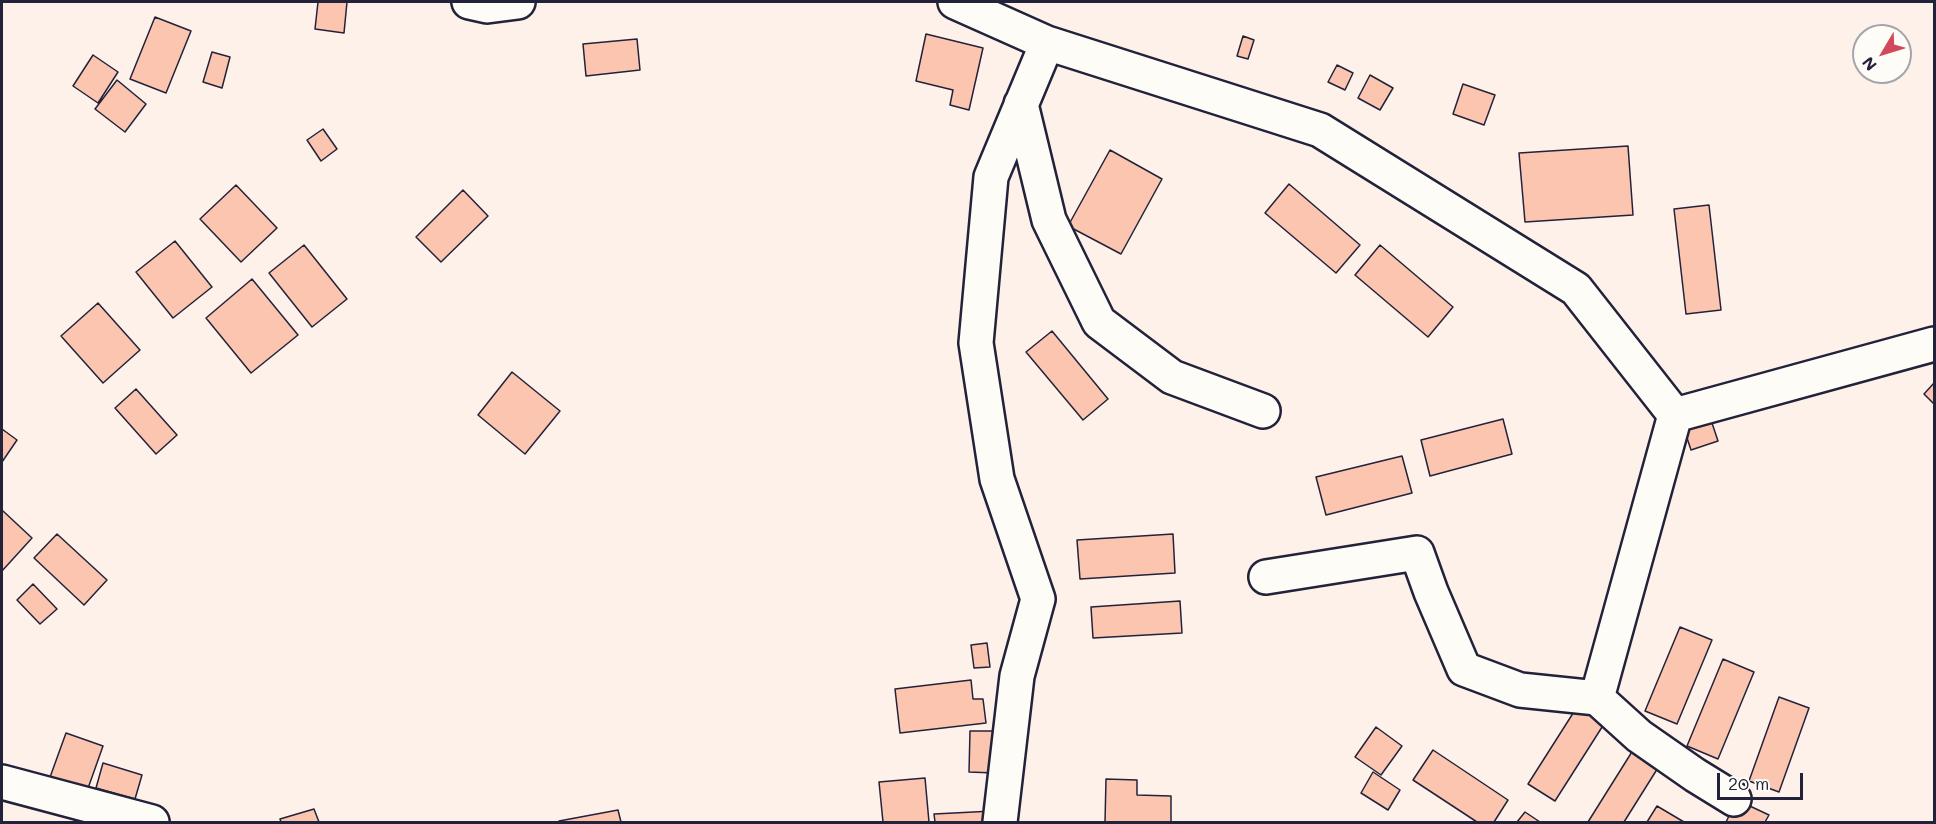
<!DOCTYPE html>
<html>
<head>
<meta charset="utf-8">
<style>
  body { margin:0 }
  #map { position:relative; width:1936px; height:824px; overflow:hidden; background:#fdf1e9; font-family:Mali,sans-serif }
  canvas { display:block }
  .frame { position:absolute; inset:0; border:3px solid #22223b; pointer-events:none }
  .north { position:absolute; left:1852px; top:24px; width:60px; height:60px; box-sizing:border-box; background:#fdfcf7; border:2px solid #a5a5ac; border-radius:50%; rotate:232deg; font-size:16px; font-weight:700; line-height:24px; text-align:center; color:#22223b }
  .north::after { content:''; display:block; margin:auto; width:21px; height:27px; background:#d1495b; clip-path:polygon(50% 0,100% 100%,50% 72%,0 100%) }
  .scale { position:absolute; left:1717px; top:773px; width:86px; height:27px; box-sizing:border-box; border:3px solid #22223b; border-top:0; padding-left:8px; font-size:18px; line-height:21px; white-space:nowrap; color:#22223b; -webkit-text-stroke:4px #fdfcf7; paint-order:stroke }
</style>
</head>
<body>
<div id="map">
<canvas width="1936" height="824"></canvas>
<div class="frame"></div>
<div class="north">N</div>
<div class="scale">20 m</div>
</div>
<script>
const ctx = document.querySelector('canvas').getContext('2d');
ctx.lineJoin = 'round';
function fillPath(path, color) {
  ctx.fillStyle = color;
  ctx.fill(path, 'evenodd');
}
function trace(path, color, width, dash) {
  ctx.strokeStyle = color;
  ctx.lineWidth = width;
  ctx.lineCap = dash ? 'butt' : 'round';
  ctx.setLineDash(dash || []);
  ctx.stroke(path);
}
const building = new Path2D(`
  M318 2H347L344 33 315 29Z
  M155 17 191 31 166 93 130 79Z
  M926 34 983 48 969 110 950 105 953 90 916 81Z
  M1243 36 1254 40 1248 59 1237 56Z
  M637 39 640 70 586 76 583 44Z
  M212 52 230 57 222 88 203 82Z
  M93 55 118 72 98 103 73 86Z
  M1337 65 1353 73 1345 90 1328 82Z
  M1370 75 1393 88 1380 110 1358 98Z
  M117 80 146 104 125 132 95 109Z
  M1463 84 1495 95 1484 125 1453 114Z
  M323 129 337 149 321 161 307 140Z
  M1628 146 1633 215 1525 222 1519 153Z
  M1110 150 1162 179 1121 254 1068 226Z
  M1289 184 1360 245 1336 273 1265 213Z
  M236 185 277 228 241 262 200 219Z
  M463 190 488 216 441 262 416 237Z
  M1709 205 1721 310 1686 314 1674 209Z
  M175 241 212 287 173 318 136 272Z
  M304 245 347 299 312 327 269 273Z
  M1380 245 1453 307 1428 337 1355 275Z
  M252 279 298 335 251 373 206 318Z
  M98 303 140 350 103 383 61 336Z
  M1052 331 1108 399 1083 420 1026 352Z
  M512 372 560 411 525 454 478 415Z
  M1934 383V404L1924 394Z
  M136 389 177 435 156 454 115 408Z
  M1503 419 1512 454 1430 476 1421 440Z
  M1711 420 1718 441 1691 450 1684 429Z
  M2 429 17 440 2 462Z
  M1402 456 1412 493 1326 515 1316 477Z
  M3 511 32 538 2 571V512Z
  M57 534 107 580 84 605 34 558Z
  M1173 534 1175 573 1080 579 1077 540Z
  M33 584 57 609 40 624 17 600Z
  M1180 601 1182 633 1093 638 1091 607Z
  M1680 627 1712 640 1677 724 1645 711Z
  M987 643 990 667 974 668 971 645Z
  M1723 659 1754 672 1718 759 1687 746Z
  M971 680 973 699H983L986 723 900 733 895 689Z
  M1779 697 1809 708 1779 792 1749 781Z
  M1577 707 1604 724 1555 801 1528 784Z
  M1376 727 1402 746 1381 775 1355 757Z
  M970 731H995L994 773 969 772Z
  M66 733 103 746 86 794 49 780Z
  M1635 747 1661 763 1624 822H1588Z
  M1433 750 1508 800 1494 822H1477L1413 780Z
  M103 763 142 775 135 799 96 788Z
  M1373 772 1400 790 1388 810 1361 793Z
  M925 778 929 822H883L879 782Z
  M1106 779 1137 780V795L1171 796V822H1105Z
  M1737 800 1769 815 1765 822H1726Z
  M1657 806 1684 822H1647Z
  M314 809 319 822H281L280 819Z
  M618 810 621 822H559V821Z
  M993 811V822H935L934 814Z
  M1525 812 1540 822H1517Z`);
fillPath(building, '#fcc5af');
trace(building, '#22223b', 1.5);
const minor = new Path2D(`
  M469 2 487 6 518 2
  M955 2 1047 43 1320 130 1576 289 1675 415 1934 344
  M1021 104 1049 220 1099 322 1172 377 1263 411
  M1266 577 1417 553 1431 592 1464 669 1520 690 1597 698 1675 415
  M1597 698 1639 736 1695 775 1734 799
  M2 782 152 822
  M1000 822 1017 676 1038 599 997 479 976 343 991 177 1047 43`);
trace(minor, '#22223b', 38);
trace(minor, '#fdfcf7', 33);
</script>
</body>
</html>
